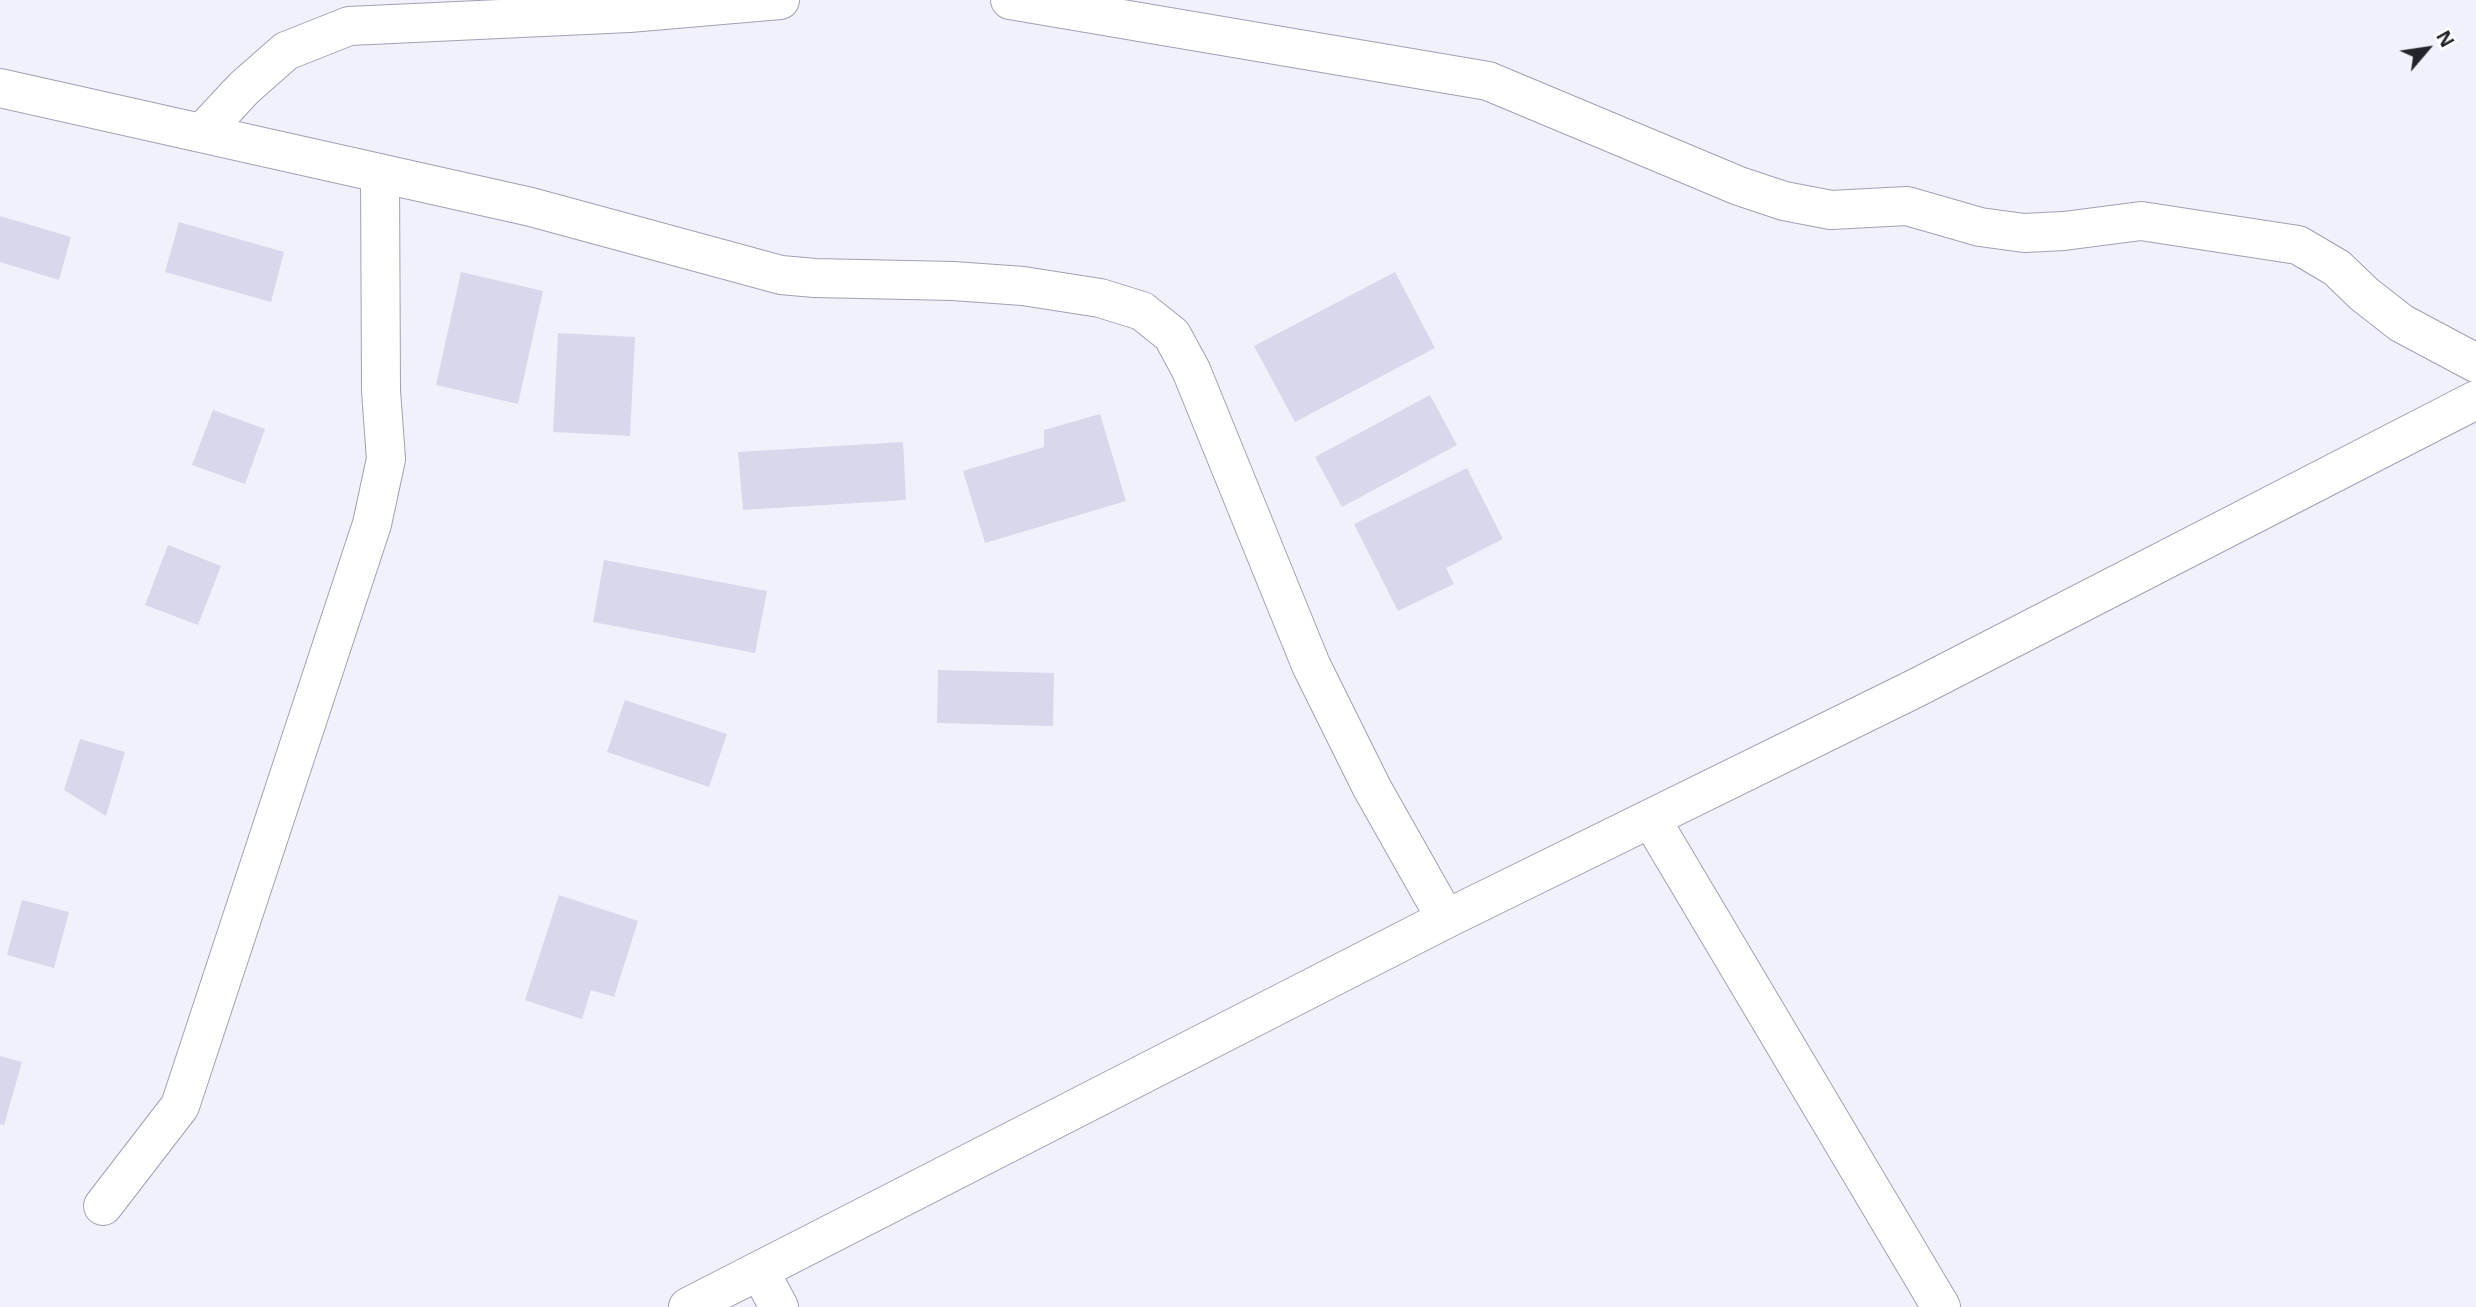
<!DOCTYPE html>
<html>
<head>
<meta charset="utf-8">
<style>
  body { margin:0 }
  #map { position:relative; width:2476px; height:1307px; overflow:hidden; background:#f1f1fc; font-family:"Noto Sans",sans-serif }
  canvas { display:block }
  .north { position:absolute; left:2392px; top:14px; width:70px; height:70px; -webkit-text-stroke:5px #fff; paint-order:stroke; rotate:61deg; font-size:19px; font-weight:700; line-height:28px; text-align:center; color:#24242b }
  .north::after { content:''; display:block; margin:auto; width:24px; height:32px; background:#24242b; clip-path:polygon(50% 0,100% 100%,50% 72%,0 100%) }
</style>
</head>
<body>
<div id="map">
<canvas width="2476" height="1307"></canvas>
<div class="north">N</div>
</div>
<script>
const ctx = document.querySelector('canvas').getContext('2d');
ctx.lineJoin = 'round';
function fillPath(path, color) {
  ctx.fillStyle = color;
  ctx.fill(path, 'evenodd');
}
function trace(path, color, width, dash) {
  ctx.strokeStyle = color;
  ctx.lineWidth = width;
  ctx.lineCap = dash ? 'butt' : 'round';
  ctx.setLineDash(dash || []);
  ctx.stroke(path);
}
fillPath(new Path2D(`
  M0 216 71 237 59 280 0 262Z
  M179 222 284 252 271 302 165 272Z
  M461 272 543 291 518 404 436 385Z
  M1395 272 1435 348 1295 422 1254 346Z
  M558 333 635 337 630 436 553 432Z
  M1430 395 1457 445 1342 507 1315 457Z
  M213 410 265 429 245 484 192 465Z
  M1100 414 1126 501 985 543 963 471 1044 447V430Z
  M903 442 906 500 743 510 738 452Z
  M1467 468 1503 539 1446 568 1454 584 1398 611 1354 524Z
  M168 545 221 566 198 625 145 605Z
  M604 560 767 591 755 653 593 622Z
  M938 670 1054 673 1053 726 937 723Z
  M625 700 727 734 709 787 607 752Z
  M80 739 125 752 106 816 64 790Z
  M559 895 638 921 614 997 591 990 582 1019 525 1000Z
  M22 900 69 912 54 968 7 955Z
  M0 1056 22 1062 4 1125 0 1124Z`), '#d9d7eb');
const street = new Path2D(`
  M1010 0 1488 81 1739 186 1784 201 1831 210 1907 206 1980 227 2024 233 2064 231 2141 221 2298 245 2337 268 2364 294 2401 323 2476 363
  M0 88 531 207 781 275 815 278 953 281 1023 286 1100 298 1142 311 1172 335 1191 370 1311 665 1372 788 1446 919
  M202 133 244 88 286 51 349 26 629 13 780 0
  M1651 819 1941 1307
  M103 1206 180 1106 372 524 386 459 381 391 380 173
  M760 1272 779 1307
  M688 1307 1446 919 1916 688 2476 400`);
trace(street, '#a1a0b2', 40);
trace(street, '#fff', 38);
</script>
</body>
</html>
